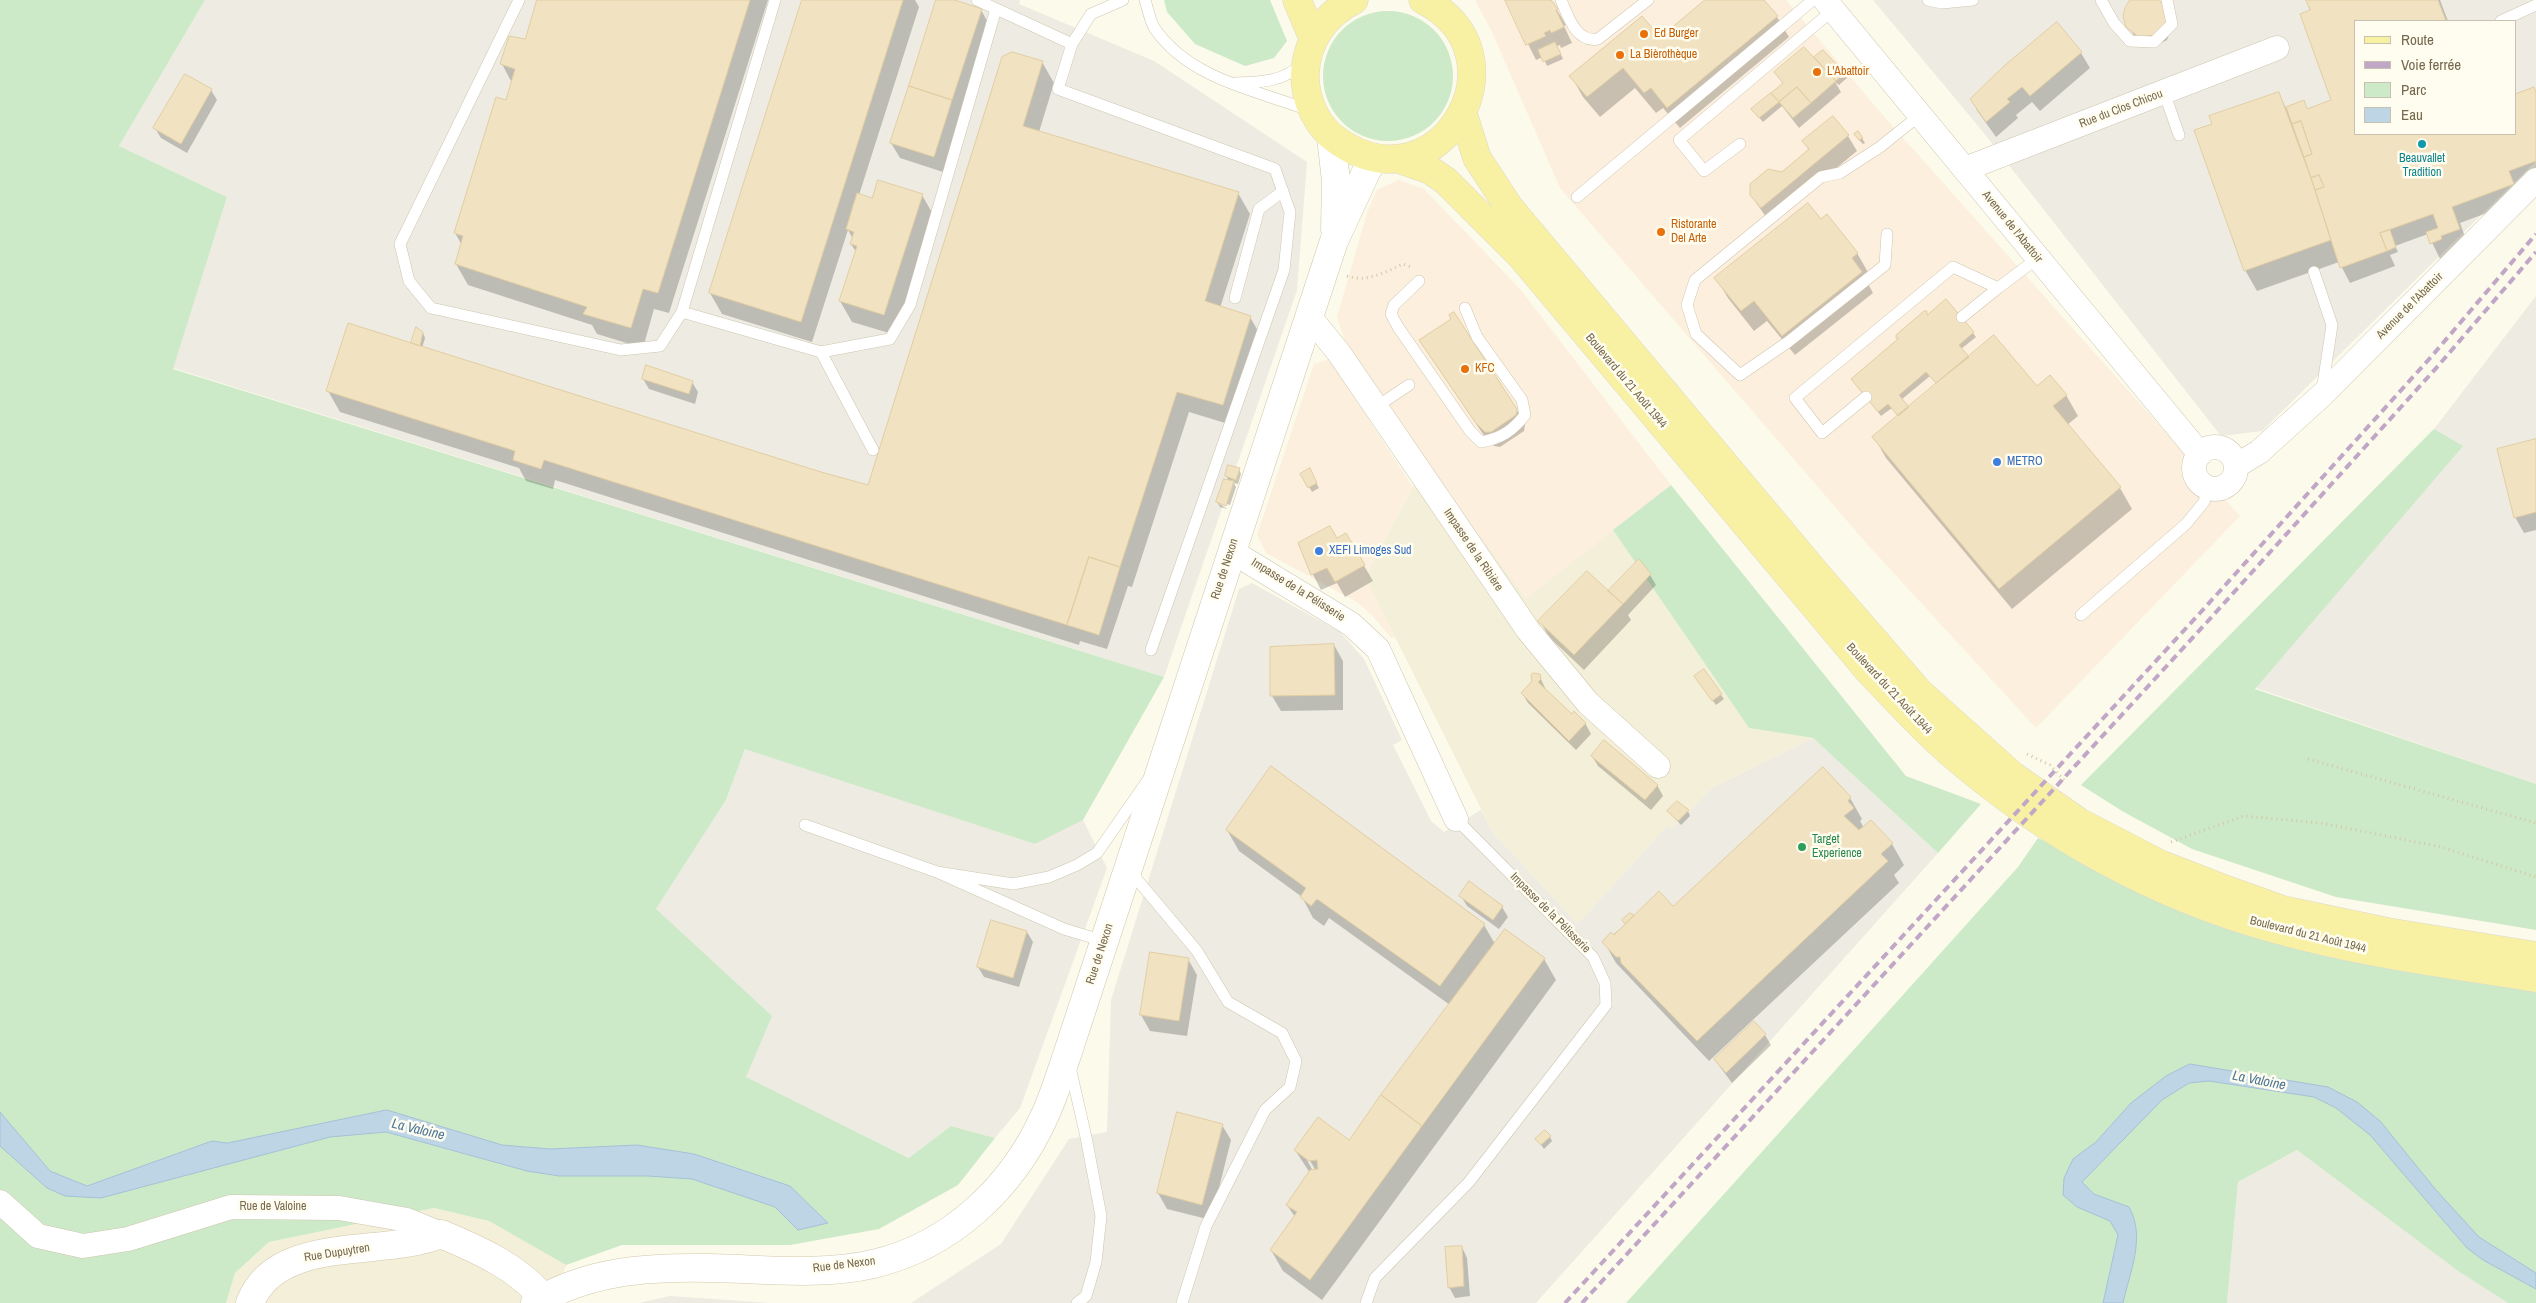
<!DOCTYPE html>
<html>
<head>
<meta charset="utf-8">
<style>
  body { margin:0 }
  #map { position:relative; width:2536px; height:1303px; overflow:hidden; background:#fcfaea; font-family:"Archivo Narrow",sans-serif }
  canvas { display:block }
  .legend { position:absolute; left:2354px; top:20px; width:162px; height:115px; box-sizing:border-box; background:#fffdf0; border:1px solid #c9c1af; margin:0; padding:6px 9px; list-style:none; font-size:15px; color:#77684d }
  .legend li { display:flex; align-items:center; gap:10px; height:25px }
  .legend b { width:25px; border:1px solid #c9c1af }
</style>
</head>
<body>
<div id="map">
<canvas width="2536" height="1303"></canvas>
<ul class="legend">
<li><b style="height:6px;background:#f8f1a4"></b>Route</li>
<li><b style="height:6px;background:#c1a7c7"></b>Voie ferrée</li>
<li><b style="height:14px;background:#cceac8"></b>Parc</li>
<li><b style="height:14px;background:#bed5e6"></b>Eau</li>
</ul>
</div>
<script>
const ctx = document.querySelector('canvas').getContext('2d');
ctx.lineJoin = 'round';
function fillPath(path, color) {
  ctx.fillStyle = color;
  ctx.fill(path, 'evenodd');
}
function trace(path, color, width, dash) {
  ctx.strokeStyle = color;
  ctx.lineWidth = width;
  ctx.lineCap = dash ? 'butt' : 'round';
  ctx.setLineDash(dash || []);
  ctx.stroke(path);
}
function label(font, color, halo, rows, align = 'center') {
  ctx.font = font + ' "Archivo Narrow",sans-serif';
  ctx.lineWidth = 5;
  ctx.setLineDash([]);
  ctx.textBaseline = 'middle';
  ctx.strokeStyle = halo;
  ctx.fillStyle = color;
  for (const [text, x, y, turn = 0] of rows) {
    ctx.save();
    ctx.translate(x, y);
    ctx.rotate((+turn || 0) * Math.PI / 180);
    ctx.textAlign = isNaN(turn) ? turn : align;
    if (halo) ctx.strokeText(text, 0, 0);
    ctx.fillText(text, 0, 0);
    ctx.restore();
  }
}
fillPath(new Path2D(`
  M1429 465 1526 598 1613 530 1749 728 1813 738 1712 788 1672 829 1667 826 1578 924 1493 833 1365 577 1413 487Z
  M434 1208 489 1221 566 1265 553 1303H226L235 1273 269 1242Z`), '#f4efd8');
fillPath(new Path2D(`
  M1475 0H1786L1880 112 2240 516 2036 728 1867 544 1560 188 1492 32Z
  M1399 180 1424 189 1520 289 1671 485 1526 599 1429 465 1345 342 1337 317 1367 213 1377 190Z
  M1329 359 1413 487 1365 577 1395 637 1391 638 1373 616 1357 602 1266 553 1257 535 1314 364Z`), '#fcefde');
fillPath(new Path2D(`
  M205 0H1020L1019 4 1154 61 1307 162 1297 290 1164 677 173 368 227 197 119 146Z
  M1873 0H2536V161L2262 431 2221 436 1979 127ZM2355 21H2515V134H2355Z
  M2536 296V784L2198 668 2434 429Z
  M1252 583 1340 632 1364 659 1402 740 1393 745 1431 821 1444 832 1481 810 1493 833 1578 924 1667 826 1672 829 1712 788 1813 738 1938 853 1536 1303H911L1001 1244 1069 1139 1107 1132 1111 1000 1239 589Z
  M746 747 1035 844 1083 820 1107 868 1020 1108 995 1138 951 1126 910 1158 745 1077 656 909 726 800Z
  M2297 1150 2458 1271 2508 1303H2227L2238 1182Z
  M670 1296 771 1303H639Z`), '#edebe2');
fillPath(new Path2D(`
  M0 0H205L119 146 227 197 173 369 1164 677 1083 820 1035 844 745 749 726 800 656 909 772 1016 746 1077 909 1158 951 1126 995 1138 958 1185 879 1229 790 1245H622L566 1265 489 1221 434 1208 269 1242 235 1273 226 1303H0Z
  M1164 0H1270L1287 41 1274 58 1245 66 1195 44 1167 12Z
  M1323 76a65 65 0 1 1 130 0a65 65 0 1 1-130 0Z
  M2434 429 2463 446 2255 689 2536 784V930L2336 897 2192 849 2122 811 2081 785Z
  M1671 485 1906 776 1981 804 1938 853 1813 738 1749 728 1613 530Z
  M2038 838 2187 913 2536 990V1303H2508L2458 1271 2297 1150 2238 1182 2227 1303H1626L2018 867Z`), '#cceac8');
const water = new Path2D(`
  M2190 1064 2328 1087 2357 1102 2380 1121 2436 1190 2479 1237 2536 1273V1289L2483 1260 2467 1248 2370 1135 2336 1108 2314 1097 2209 1081 2189 1083 2162 1100 2082 1182 2094 1194 2129 1207C2146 1237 2130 1271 2123 1303H2103L2118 1235 2110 1221 2077 1207 2063 1195 2064 1178 2073 1159 2096 1142 2131 1103 2166 1076Z
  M387 1110 502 1145 550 1149 637 1145 694 1154 790 1186 828 1223 798 1230 775 1207 692 1179 648 1176H559L527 1171 386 1132 330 1137 101 1198 65 1196 47 1188 0 1146V1112L50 1171 87 1186 212 1141 227 1143Z`);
fillPath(water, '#bed5e6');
trace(water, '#a4c1d7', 1);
fillPath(new Path2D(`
  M539 0H768L669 313 654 309 643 348 597 334 592 325 468 285 456 264 462 245 455 233 497 98 507 101 512 83 502 64 526 40Z
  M803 0H915L919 7 859 195 872 199 922 195 934 216 896 335 852 322 840 301 856 252 851 244 853 239 848 230 812 342 722 314 710 293Z
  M937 0H951L981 10 990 26 943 172 900 158 891 143Z
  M1506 0H1551L1566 25 1564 26 1572 43 1561 48 1560 45 1557 46 1563 59 1547 66 1543 57 1536 60Z
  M1706 0H1763L1777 17 1789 37 1680 128 1663 108 1656 113 1635 88 1600 117 1583 97 1571 76 1660 39Z
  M2133 0H2157L2172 26 2167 40 2153 47 2137 41 2131 30Z
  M2307 0H2440L2448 21H2355V134H2515V95L2533 88 2536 93V179L2522 200 2460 223 2468 245 2450 255 2440 259 2428 234 2395 246 2398 252 2390 255 2395 266 2350 283 2339 262 2257 291 2245 270 2213 125 2278 93 2286 108 2303 101 2308 110 2332 101Z
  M2081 53 2090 68 2040 111 2032 102 2016 115 2018 118 1996 137 1976 109Z
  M1816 58 1844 73 1847 78 1839 85 1835 82 1841 92 1799 128 1782 106 1763 122 1756 114 1783 84 1775 72 1818 63Z
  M1042 62 1054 83 1039 132 1238 193 1250 214 1220 308 1250 317 1262 338 1235 426 1189 412 1132 587 1128 586 1107 649 1080 641 1079 645 555 480 553 489 526 481 519 468 340 412 328 391 412 345 423 333 425 338 422 348 821 473 869 486Z
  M211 90 217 100 187 153 161 138 155 128Z
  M1848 136 1857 151 1770 223 1751 195 1809 151 1804 141Z
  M1862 138 1865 143 1863 144 1858 139Z
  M1821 221 1857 253 1869 274 1865 278 1873 293 1795 355 1767 321 1754 331 1728 298 1716 278Z
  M1926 312 1928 316 1973 333 1976 337 1961 349 1969 358 2037 388 2066 395 2078 416 2067 425 2120 488 2132 509 2012 609 1886 458 1874 437 1899 417 1892 408 1881 416 1852 379 1899 340 1897 337ZM1930 376 1937 384 1908 408 1901 400Z
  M1420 341 1516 409 1525 425 1524 431 1500 447 1494 446 1485 437Z
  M643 379 692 382 698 392 695 404 649 389Z
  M2536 440V530L2524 533 2515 517Z
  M1239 469 1241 474 1238 484 1234 483 1236 487 1230 505 1219 502V504L1228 509 1220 507 1217 502 1229 481 1226 476Z
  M1309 470 1319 488 1312 492 1302 474Z
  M1346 535 1373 581 1345 597 1337 583 1321 590 1308 565 1336 540Z
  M1650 575 1656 585 1628 615 1631 620 1584 670 1549 637 1540 621Z
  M1334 645 1343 661V710L1281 711 1272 696Z
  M1704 671 1724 699 1716 705 1699 681Z
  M1539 675 1546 690 1572 716 1585 723 1591 734 1576 750 1528 703 1522 693Z
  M1592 756 1657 785 1663 796 1651 810 1598 766Z
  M1850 798 1862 819 1860 821 1864 828 1871 821 1892 844 1904 865 1894 875 1899 883 1709 1061 1616 963 1604 942 1626 924 1624 920 1630 914 1634 917 1673 908Z
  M1688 811 1690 816 1681 825 1669 812Z
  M1227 830 1484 925 1495 944 1505 931 1544 959 1556 980 1322 1300 1283 1271 1271 1250 1295 1217 1287 1205 1310 1173 1295 1150 1349 1142 1450 1005 1329 918 1324 926 1313 918 1302 897 1239 851ZM1309 1159 1316 1171H1313L1307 1160Z
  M1461 896 1502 907 1508 917 1499 929 1467 906Z
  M1027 932 1033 942 1019 987 984 977 978 967Z
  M1188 959 1197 975 1187 1036 1150 1031 1141 1015Z
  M1765 1035 1771 1045 1732 1083 1715 1060Z
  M1222 1125 1231 1140 1211 1220 1167 1209 1158 1193Z
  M1550 1137 1552 1141 1544 1149 1537 1139Z
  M1462 1247 1467 1258 1470 1296 1455 1298 1449 1287Z`), '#0003');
const building = new Path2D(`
  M537 0H750L658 293 643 289 631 328 583 314 587 307 455 264 463 236 454 233 496 97 506 100 515 69 500 64 509 36 525 39Z
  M802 0H903L801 322 709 293Z
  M936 0H955L982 9 952 100 909 86Z
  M1505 0H1551L1558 9 1556 10 1564 27 1551 33 1550 30 1544 33 1546 36 1526 45Z
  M1705 0H1764L1778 16 1667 108 1651 88 1644 93 1623 68 1587 97 1569 76 1642 16 1660 37Z
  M2130 0H2159L2162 3 2167 15 2166 23 2155 35 2139 37 2126 27 2123 16 2125 8Z
  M2306 0H2438L2446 21H2355V134H2515V94L2534 87 2536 92V161L2509 171 2514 184 2452 207 2460 229 2441 236 2442 239 2430 244 2426 232 2438 228 2433 214 2380 233 2387 251 2340 268 2315 190 2324 187 2319 175 2311 178 2304 157 2312 154 2301 121 2292 124 2286 107 2304 100 2307 109 2331 100 2300 14 2310 10Z
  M2057 22 2082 52 2030 96 2022 87 2007 99 2010 102 1986 122 1970 99 2004 66Z
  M1555 42 1561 54 1543 62 1538 50Z
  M1804 47 1836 81 1811 103 1797 87 1779 102 1771 93 1783 83 1774 72Z
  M1823 50 1845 73 1836 81 1814 57Z
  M1012 52 1043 61 1023 126 1239 192 1205 301 1251 316 1223 405 1177 392 1120 567 1089 557 1067 625 544 460 541 469 513 460 515 451 326 391 348 323 821 472 868 485 1002 57Z
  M185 74 212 89 181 144 153 128Z
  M909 86 952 100 934 157 890 143Z
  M1797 87 1811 103 1793 118 1779 102Z
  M2279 92 2311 178 2331 240 2244 271 2194 130 2212 124 2209 116Z
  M1771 93 1779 102 1759 118 1751 109Z
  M1833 116 1849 135 1761 208 1750 195V184L1768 169 1782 172 1809 149 1802 141Z
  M2301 121 2312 154 2304 157 2292 124Z
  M1858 131 1863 138 1859 140 1854 134Z
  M2319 175 2324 187 2315 190 2311 178Z
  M878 180 923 194 884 315 839 301 857 246 850 244 854 232 846 229 857 193 872 198Z
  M1808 203 1821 219 1827 214 1858 253 1852 258 1862 272 1782 336 1754 301 1741 311 1714 278Z
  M2390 230 2396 247 2387 251 2380 233Z
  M1946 299 1974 332 1959 345 1969 357 1936 383 1926 372 1899 395 1909 407 1898 416 1888 404 1878 412 1851 379 1899 338H1896V335L1924 311H1927V315Z
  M1454 312 1517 409 1516 415 1491 432H1485L1475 422 1419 340 1451 319 1449 315Z
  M416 327 423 332 420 346 411 343Z
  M1994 335 2037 386 2050 375 2067 395 2053 406 2121 487 1999 589 1872 437Z
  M646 365 693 381 689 394 642 379Z
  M2536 439V512L2514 518 2497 449Z
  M1228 465 1240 468 1236 480 1225 476Z
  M1310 468 1317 483 1308 488 1300 474Z
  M1224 479 1234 481 1226 506 1216 502Z
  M1330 526 1337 538 1346 533 1365 565 1335 582 1327 568 1311 575 1298 543Z
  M1089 557 1120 567 1099 635 1067 625Z
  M1639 559 1651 574 1623 604 1608 591Z
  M1587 571 1623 604 1574 655 1538 621Z
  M1334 644 1335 695 1270 696V647Z
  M1704 669 1722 694 1712 701 1694 676Z
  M1533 673 1540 674 1541 679 1538 682 1572 714 1574 711 1586 723 1569 741 1521 693 1532 681 1531 676Z
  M1604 740 1658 785 1645 800 1591 756Z
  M1271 766 1485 924 1440 986 1317 899 1311 906 1300 897 1306 888 1226 830Z
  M1823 767 1851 797 1848 801 1854 808 1844 816 1859 830 1871 820 1893 843 1881 854 1888 861 1697 1041 1621 963 1620 957H1616L1602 942 1611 932 1614 935 1659 891 1673 906Z
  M1677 801 1689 810 1678 821 1667 811Z
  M1469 881 1503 906 1493 920 1459 896Z
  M1630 913 1634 915 1625 924 1622 920Z
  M991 920 1027 931 1013 978 977 967Z
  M1505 929 1545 958 1422 1126 1381 1095Z
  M1150 952 1189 958 1179 1021 1140 1015Z
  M1754 1021 1766 1034 1726 1073 1714 1059Z
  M1381 1095 1422 1126 1310 1280 1270 1250 1297 1212 1286 1205 1310 1170 1318 1169 1317 1160 1309 1161 1294 1150 1318 1117 1349 1140Z
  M1177 1112 1223 1124 1202 1205 1157 1193Z
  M1545 1130 1551 1136 1541 1145 1535 1139Z
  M1462 1246 1464 1286 1448 1288 1445 1247Z`);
fillPath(building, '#f1e2c2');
trace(building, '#e3cea2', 1);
const lane = new Path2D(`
  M519 0 400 244 409 281 431 308 621 350 660 346 682 312
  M775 0 682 312 821 352 890 339 910 305 996 9
  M977 0 1072 44 1091 14 1123 0
  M1145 0C1148 9 1150 22 1155 29 1190 79 1255 90 1309 110
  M1561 0C1568 16 1576 43 1598 39L1648 0
  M1928 0 1942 3 1973 0
  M2101 0 2114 23 2130 41 2154 42 2172 24 2167 0
  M2501 21 2536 5
  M1072 44 1058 89 1275 169 1290 212 1284 270 1151 650
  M1236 83C1261 82 1283 82 1302 64
  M2164 92 2179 135
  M1740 144 1704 171 1679 140 1833 10
  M1577 197 1813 0
  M1887 234 1885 265 1788 342 1740 375 1696 334 1687 305 1695 280 1821 177 1840 173 1880 147 1920 115
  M2314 272 2332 325 2322 391
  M1419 281 1394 305 1391 314 1398 327 1470 431 1481 442C1502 438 1512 431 1525 415L1522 400 1477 337 1465 308
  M1998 288 2038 258
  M1235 298 1259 209 1283 191
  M821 352 873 450
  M1866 397 1822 433 1795 398 1953 267 1998 288 1962 317
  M1376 407 1409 385
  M2081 615 2186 524 2204 502 2208 488
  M805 825 937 872
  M1129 870 1197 951 1228 1002 1282 1033 1296 1061 1290 1087 1265 1110 1206 1226 1182 1303
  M1104 941 1064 929 937 872 1013 884 1049 877 1077 865 1097 853 1148 780
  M1070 1067 1086 1137 1101 1216 1096 1262 1086 1296 1077 1303
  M1366 1303 1375 1278 1469 1182 1606 1005 1605 983 1593 957 1456 819`);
const street = new Path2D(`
  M1825 0 2200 454
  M1965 169 2277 48
  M1309 316 1339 353 1528 630 1588 703 1658 766
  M2194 468a21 21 0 1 1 42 0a21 21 0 1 1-42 0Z
  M2236 466 2259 452 2322 395 2536 180
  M1231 551 1351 624 1378 649 1456 819
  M0 1202 38 1236 83 1246 128 1239 231 1207 339 1208 407 1220 441 1234`);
const secondary = new Path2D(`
  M1331 137 1336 181 1335 229
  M250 1303C277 1233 385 1258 441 1234 477 1249 518 1267 543 1298
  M535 1303C589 1270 649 1267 710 1268 763 1269 821 1276 873 1264 951 1246 1013 1187 1045 1115 1054 1096 1060 1075 1067 1055L1334 241 1367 170 1375 158`);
const primary = new Path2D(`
  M1297 0 1313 38
  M1354 0C1324 15 1306 42 1305 75 1305 101 1317 127 1338 141 1440 212 1531 54 1423 0
  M1463 114 1477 158 1509 207 1815 572 1919 692 2013 776 2079 822 2160 864 2227 890 2283 910 2388 932 2536 956
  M1399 159 1430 170 1446 181 1521 256 1868 670C1896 699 1923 730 1954 756 2047 836 2157 897 2275 929 2360 953 2449 964 2536 978`);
trace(lane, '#cec6af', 12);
trace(street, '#cec6af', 25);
trace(secondary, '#d1c7ad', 29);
trace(primary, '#dcd8d1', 29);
trace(new Path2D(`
  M1347 276C1367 283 1385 272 1403 264L1411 267
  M2027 754 2050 765 2064 780
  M2308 759 2536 823
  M2171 842 2244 816 2321 823 2441 847 2536 877`), '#d6c6a4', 3, [1, 4]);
trace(lane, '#fff', 11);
trace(street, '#fff', 24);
trace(secondary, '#fff', 28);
trace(primary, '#f8f1a4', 28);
trace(new Path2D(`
  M1565 1303 2200 613 2431 357 2536 234
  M1582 1303 2208 621 2438 366 2536 252`), '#c1a7c7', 4, [8, 5]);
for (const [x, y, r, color] of [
  [1644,34,5,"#e8710a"],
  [1620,55,5,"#e8710a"],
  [1817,72,5,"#e8710a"],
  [2422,144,5,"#0f9aa8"],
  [1661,232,5,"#e8710a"],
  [1465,369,5,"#e8710a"],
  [1997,462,5,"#3f7fe0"],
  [1319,551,5,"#3f7fe0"],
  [1802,847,5,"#2e9e5b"]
]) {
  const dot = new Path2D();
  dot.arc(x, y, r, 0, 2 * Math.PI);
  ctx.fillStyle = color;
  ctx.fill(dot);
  trace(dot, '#fffdf0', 2);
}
label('12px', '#c56008', '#fffdf0', [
  ["Ed Burger",1654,34],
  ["La Bièrothèque",1630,55],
  ["L'Abattoir",1827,72],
  ["Ristorante",1671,225],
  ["Del Arte",1671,239],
  ["KFC",1475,369]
], 'left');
label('12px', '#77684d', '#fffdf0', [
  ["Rue du Clos Chicou",2121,109,-21],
  ["Avenue de l'Abattoir",2012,227,51],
  ["Avenue de l'Abattoir",2410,306,-45],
  ["Boulevard du 21 Août 1944",1626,381,50],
  ["Impasse de la Ribière",1473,550,56],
  ["Rue de Nexon",1225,569,-72],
  ["Impasse de la Pélisserie",1298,590,32],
  ["Boulevard du 21 Août 1944",1889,689,47],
  ["Impasse de la Pélisserie",1550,913,45],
  ["Boulevard du 21 Août 1944",2308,935,14],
  ["Rue de Nexon",1100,954,-72],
  ["Rue de Valoine",273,1207],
  ["Rue Dupuytren",337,1253,-9],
  ["Rue de Nexon",844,1265,-7]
]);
label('12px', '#0d838f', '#fffdf0', [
  ["Beauvallet",2422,159],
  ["Tradition",2422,173]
]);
label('12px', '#366cbe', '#fffdf0', [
  ["METRO",2007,462],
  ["XEFI Limoges Sud",1329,551]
], 'left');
label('12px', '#27864d', '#fffdf0', [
  ["Target",1812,840],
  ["Experience",1812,854]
], 'left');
label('italic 14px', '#4d7697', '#fffdf0', [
  ["La Valoine",2259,1081,11],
  ["La Valoine",418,1130,13]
]);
</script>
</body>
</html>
